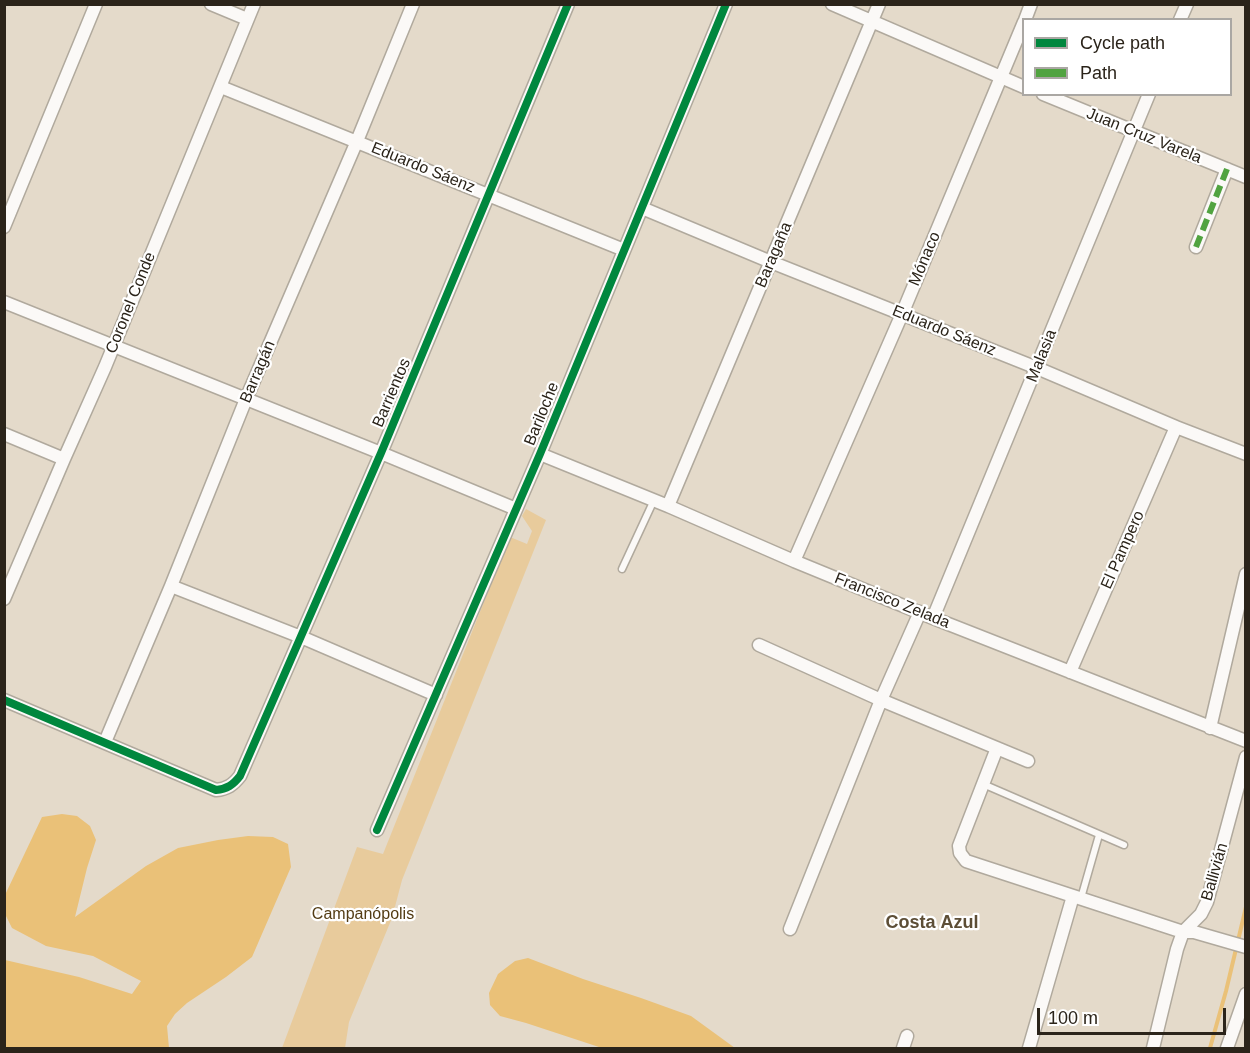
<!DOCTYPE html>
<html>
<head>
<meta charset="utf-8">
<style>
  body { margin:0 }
  #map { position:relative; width:1250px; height:1053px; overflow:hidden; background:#e4daca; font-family:Helvetica,sans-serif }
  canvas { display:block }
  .frame { position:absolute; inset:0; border:6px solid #2b241a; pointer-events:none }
  .legend { position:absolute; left:1022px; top:18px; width:210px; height:78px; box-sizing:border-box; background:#fff; border:2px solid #aaa7a3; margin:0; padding:8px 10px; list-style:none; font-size:18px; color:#2b241a }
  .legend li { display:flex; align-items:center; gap:12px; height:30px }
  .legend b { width:30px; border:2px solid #aaa7a3 }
  .scale { position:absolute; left:1037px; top:1008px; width:189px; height:27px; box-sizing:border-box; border:3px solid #2b241a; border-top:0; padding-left:8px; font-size:18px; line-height:21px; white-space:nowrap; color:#2b241a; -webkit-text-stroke:4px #fff; paint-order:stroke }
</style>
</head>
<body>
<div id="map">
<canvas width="1250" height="1053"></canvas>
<div class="frame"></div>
<ul class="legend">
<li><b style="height:8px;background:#00873e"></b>Cycle path</li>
<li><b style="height:8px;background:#51a340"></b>Path</li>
</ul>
<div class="scale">100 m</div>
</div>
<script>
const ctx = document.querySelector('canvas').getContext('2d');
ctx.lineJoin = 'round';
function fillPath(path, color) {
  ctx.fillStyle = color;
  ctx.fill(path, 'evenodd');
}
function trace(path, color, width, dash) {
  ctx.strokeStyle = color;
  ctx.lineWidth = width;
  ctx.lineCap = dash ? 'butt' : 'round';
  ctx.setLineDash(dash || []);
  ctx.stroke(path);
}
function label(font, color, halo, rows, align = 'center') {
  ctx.font = font + ' Helvetica,sans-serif';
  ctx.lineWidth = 4.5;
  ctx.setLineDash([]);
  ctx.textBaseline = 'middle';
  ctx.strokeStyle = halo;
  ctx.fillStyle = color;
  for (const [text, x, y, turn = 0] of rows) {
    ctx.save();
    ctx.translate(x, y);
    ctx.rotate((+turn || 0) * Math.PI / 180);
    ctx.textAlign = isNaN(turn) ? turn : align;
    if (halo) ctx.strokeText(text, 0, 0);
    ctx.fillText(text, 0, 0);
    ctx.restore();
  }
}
fillPath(new Path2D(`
  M526 509 546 520 402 880 392 918 349 1022 345 1048H282L357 847 383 854 510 537 527 544 532 531 522 516Z`), '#e8cb9c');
fillPath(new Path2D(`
  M62 814 77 816 90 826 96 840 87 868 75 917 146 866 178 848 218 840 248 836 273 837 288 844 291 867 252 957 226 977 187 1003 175 1014 167 1026 169 1048H5V960L79 977 132 994 141 981 93 956 46 946 12 928 5 914V895L42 817Z
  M528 958 583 979 641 998 691 1016 735 1048H602L526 1023 500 1016 490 1005 489 993 498 974 515 961Z`), '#eac178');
trace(new Path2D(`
  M1210 1048 1226 991 1246 907`), '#eac178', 4);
const service = new Path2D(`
  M622 569 654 500
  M983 784 1124 845
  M1081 898 1099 835`);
const minor = new Path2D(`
  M211 4 247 19
  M832 4 1024 87
  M1025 20 1031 4
  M1180 20 1187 4
  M221 87 624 250
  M1043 94 1246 177
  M642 208 771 262 1037 368 1176 427 1246 454
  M4 227 96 4
  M1196 247 1227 169
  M4 302 381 453 516 509
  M4 434 64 459
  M540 454 668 506 794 561 933 618 1246 741
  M668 506 879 4
  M794 561 902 314 1024 22
  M171 586 301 637 436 695
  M4 599 64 459 105 367 254 4
  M933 618 1149 94
  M759 645 881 700 1028 761
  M1070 672 1176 427
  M4 700 216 790C227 789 233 785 240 776L381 453 568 4
  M1210 728 1246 574
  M105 742 171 586 246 399 357 141 413 4
  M997 748 959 846 960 853 966 861 1183 932H1194L1246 947
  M377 830 540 454 726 4
  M790 929 881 700 920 612
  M903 1048 907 1036
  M1029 1048 1073 896
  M1153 1048 1177 949 1183 932 1201 914 1207 902 1246 757
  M1227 1048 1246 994`);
trace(service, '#b0a99d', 9);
trace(minor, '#b0a99d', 15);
trace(service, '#fbf9f7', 6);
trace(minor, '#fbf9f7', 12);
trace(new Path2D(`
  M1196 247 1227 169`), '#51a340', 6, [12, 6]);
trace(new Path2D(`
  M4 700 216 790C227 789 233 785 240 776L381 453 568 4
  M377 830 540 454 726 4`), '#00873e', 8);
label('16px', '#2b241a', '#fff', [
  ["Juan Cruz Varela",1144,136,22],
  ["Eduardo Sáenz",423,168,22],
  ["Baragaña",774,255,-67],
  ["Mónaco",925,259,-67],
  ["Coronel Conde",131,303,-68],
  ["Eduardo Sáenz",944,331,22],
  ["Malasia",1042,356,-68],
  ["Barragán",258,372,-67],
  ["Barrientos",392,393,-67],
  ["Bariloche",542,414,-68],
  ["El Pampero",1123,550,-66],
  ["Francisco Zelada",892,601,22],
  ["Ballivián",1215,872,-74]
]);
label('16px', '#533c14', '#fff', [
  ["Campanópolis",363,915]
]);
label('bold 18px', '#5d4e36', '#fff', [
  ["Costa Azul",932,923]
]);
</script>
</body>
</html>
